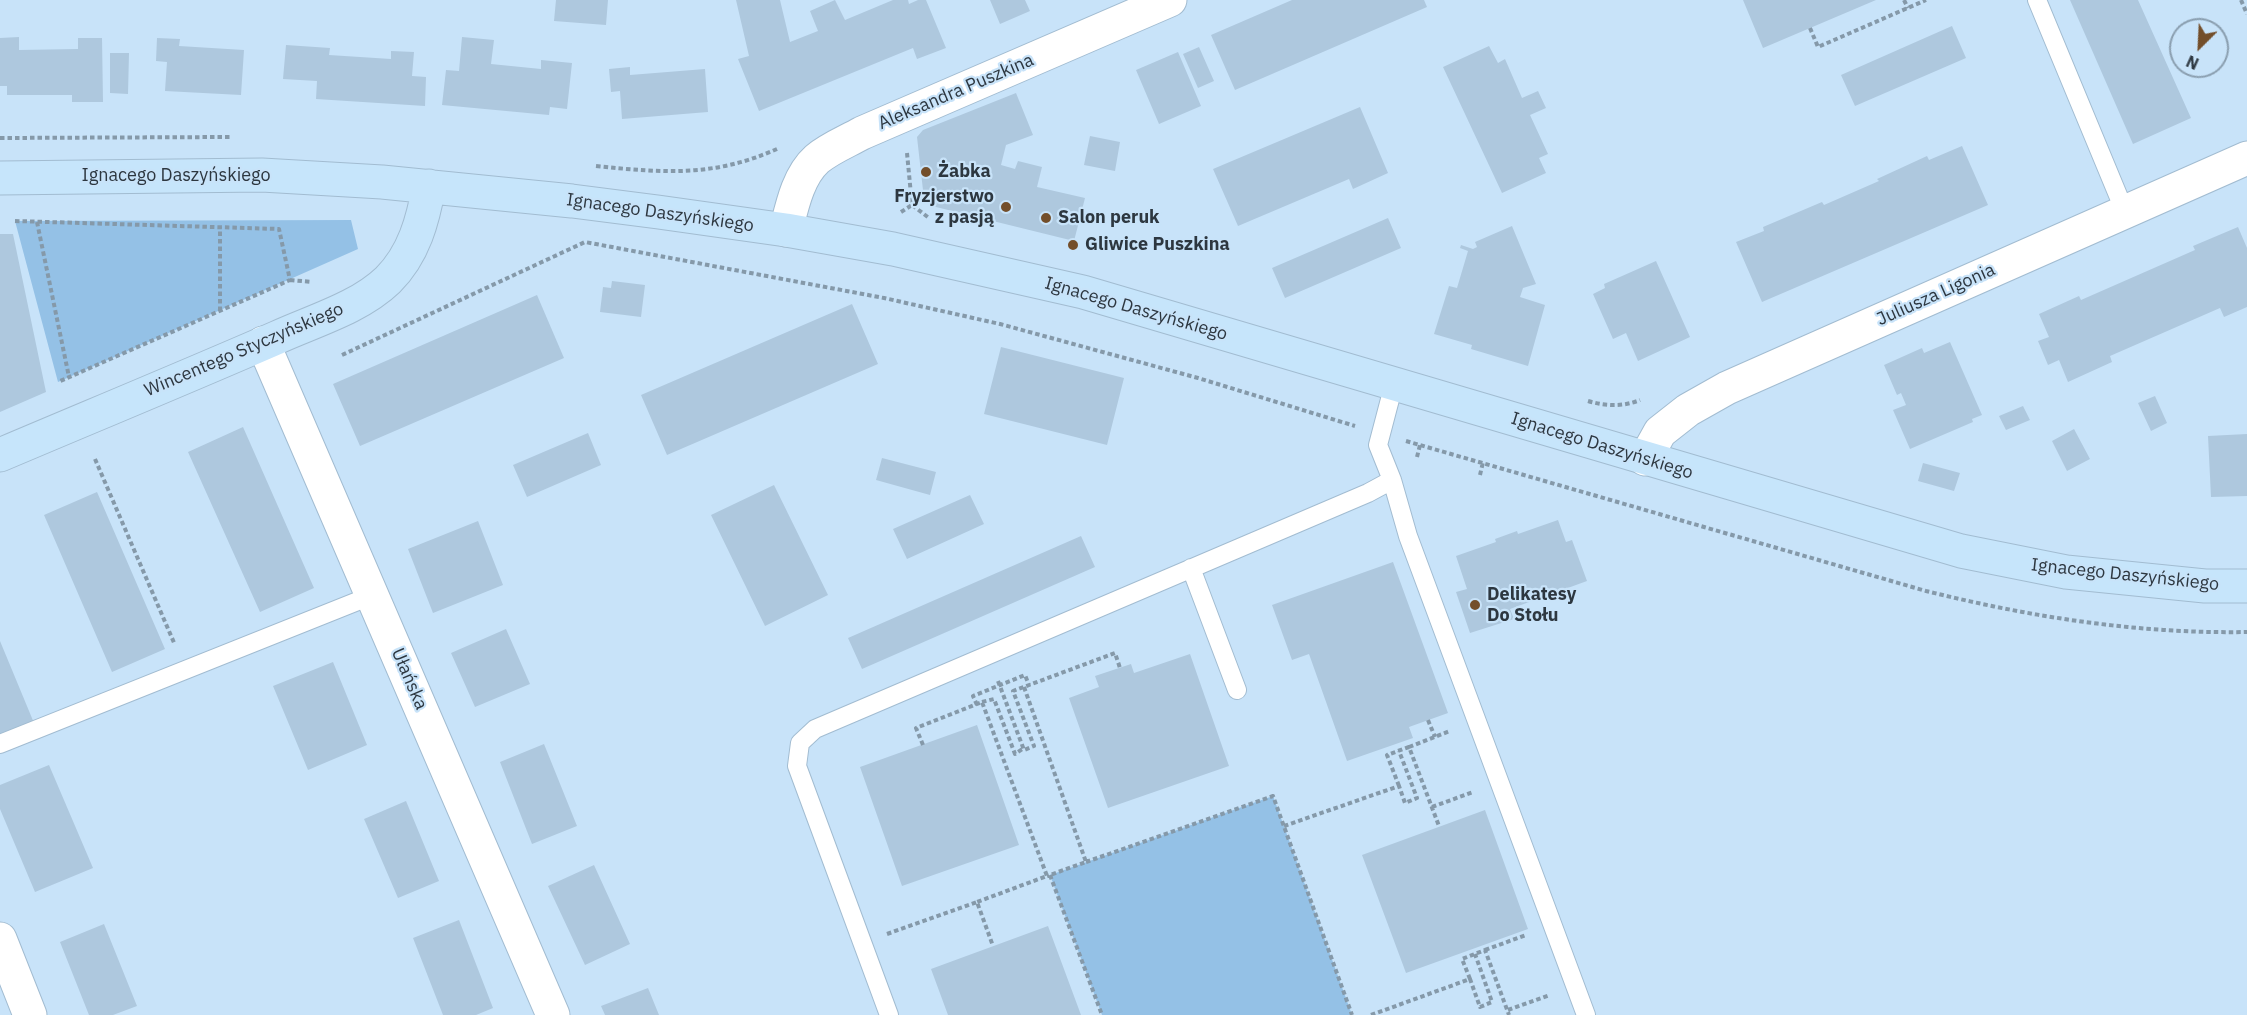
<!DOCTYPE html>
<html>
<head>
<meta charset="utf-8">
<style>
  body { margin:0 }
  #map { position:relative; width:2247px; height:1015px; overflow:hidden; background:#c8e3f9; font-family:"IBM Plex Sans",sans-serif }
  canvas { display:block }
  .north { position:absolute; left:2169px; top:18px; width:60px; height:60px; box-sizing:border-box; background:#c8e3f9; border:2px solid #8a9eaf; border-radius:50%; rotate:204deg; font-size:16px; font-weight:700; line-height:24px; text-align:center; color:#2d3740 }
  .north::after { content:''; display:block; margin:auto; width:21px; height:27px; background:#734e2a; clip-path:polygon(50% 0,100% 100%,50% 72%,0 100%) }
</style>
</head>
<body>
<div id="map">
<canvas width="2247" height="1015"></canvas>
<div class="north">N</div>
</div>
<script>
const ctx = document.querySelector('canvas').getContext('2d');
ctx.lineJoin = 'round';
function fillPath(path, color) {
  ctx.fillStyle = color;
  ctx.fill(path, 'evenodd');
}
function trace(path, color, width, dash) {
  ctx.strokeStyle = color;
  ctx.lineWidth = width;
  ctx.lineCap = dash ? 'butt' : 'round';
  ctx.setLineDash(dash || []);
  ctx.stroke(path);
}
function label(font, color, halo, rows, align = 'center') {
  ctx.font = font + ' "IBM Plex Sans",sans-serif';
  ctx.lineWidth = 4.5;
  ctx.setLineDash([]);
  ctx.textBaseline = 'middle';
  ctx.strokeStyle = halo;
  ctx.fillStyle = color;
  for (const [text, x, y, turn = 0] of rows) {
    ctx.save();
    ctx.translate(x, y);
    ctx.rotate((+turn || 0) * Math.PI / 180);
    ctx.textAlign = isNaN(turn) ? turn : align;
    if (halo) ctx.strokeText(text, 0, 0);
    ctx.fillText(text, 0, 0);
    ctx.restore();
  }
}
fillPath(new Path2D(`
  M351 220 358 249 58 382 15 221Z
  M1273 796 1352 1015H1102L1050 875Z`), '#94c1e6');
fillPath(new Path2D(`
  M556 0H608L606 25 554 21Z
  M736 0H780L790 42 818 31 810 11 835 0 845 20 893 0H908L909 4 918 0H926L946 48 917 59 913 48 759 111 738 59 749 56Z
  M990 0H1025L1030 11 1000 24Z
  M1292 0H1424L1427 7 1235 90 1211 35Z
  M1743 0H1876L1763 48Z
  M2070 0H2138L2191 118 2133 144Z
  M1952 26 1966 58 1855 106 1841 75Z
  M19 37V50L78 49V38H102L103 102H72V95H7V86H0V38Z
  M462 37 494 40 491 64 541 69V60L572 63 567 109 550 107 549 115 442 105 446 70 459 71Z
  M157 38 180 39 179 46 244 50 241 95 165 91 167 62 156 61Z
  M286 45 330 48 329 55 391 59V51L414 52 412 76 426 77 425 106 316 99 317 81 283 79Z
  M1489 46 1498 63 1505 59 1522 98 1538 91 1546 108 1530 115 1548 154 1539 158 1546 173 1502 193 1443 67Z
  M1199 47 1214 81 1198 88 1183 54Z
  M1178 52 1201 106 1159 124 1136 70Z
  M110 53H129L128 94 110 93Z
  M630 67V75L705 69 708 112 622 119 620 91 611 92 609 69Z
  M1016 93 1033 135 1006 145 1001 165 1015 169 1018 161 1042 167 1037 187 1085 198 1074 241 932 206 924 199 917 137 923 130Z
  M1360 107 1388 173 1353 189 1349 179 1238 226 1213 169Z
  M1090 136 1120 142 1115 171 1084 165Z
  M1962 146 1988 205 1762 302 1736 242 1764 231 1763 227 1822 202 1824 205 1879 181 1877 179 1927 156 1929 160Z
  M1388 218 1401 248 1285 298 1272 268Z
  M1512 226 1536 284 1523 288 1520 297 1545 305 1528 366 1471 349 1472 345 1434 334 1449 286 1457 288 1468 251 1460 248 1461 245 1473 249 1477 247 1475 242Z
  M2238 227 2247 248V307L2224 317 2220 308 2110 356 2112 362 2068 382 2059 360 2048 365 2038 341 2049 337 2039 314 2079 296 2081 300 2195 250 2193 246Z
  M0 234H13L46 392 0 412Z
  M1656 261 1690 337 1638 361 1626 333 1613 339 1593 294 1605 288 1604 284Z
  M612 281 645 285 641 317 600 312 603 287 611 288Z
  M537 295 564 358 360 446 333 384Z
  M852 304 878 364 667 455 641 395Z
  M1950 342 1982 415 1972 419 1973 422 1910 449 1893 410 1906 405 1901 393 1897 395 1884 365 1922 348 1924 353Z
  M1001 347 1124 378 1107 445 984 414Z
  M2155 396 2167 423 2151 431 2138 403Z
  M2023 406 2030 420 2006 430 1999 416Z
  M243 427 314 588 260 612 188 452Z
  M2074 429 2090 459 2067 471 2052 441Z
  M588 433 601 465 527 497 513 465Z
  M2247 434V496L2211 497 2208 436Z
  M882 458 936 472 930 495 876 480Z
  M1923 463 1960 473 1954 491 1918 481Z
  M774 485 828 595 765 626 711 515Z
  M97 492 165 649 112 672 44 515Z
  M970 495 984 524 907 559 893 529Z
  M1558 520 1566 542 1572 540 1587 581 1510 609 1514 619 1470 633 1456 592 1467 589 1456 556 1496 542 1495 539 1517 531 1518 534Z
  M478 521 503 585 433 613 408 549Z
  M1081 536 1095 567 862 669 848 638Z
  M1393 562 1448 713 1409 727 1413 738 1347 761 1309 654 1292 660 1272 605Z
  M506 629 530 684 475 707 451 653Z
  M0 641 34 723 0 737Z
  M1190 654 1229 766 1108 808 1069 698 1099 687 1095 676 1131 664 1134 673Z
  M333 662 367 745 308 770 273 686Z
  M977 725 1019 845 902 886 860 767Z
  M544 744 577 826 532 844 500 762Z
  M49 765 93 868 35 892 0 809V785Z
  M406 801 439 881 398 898 364 819Z
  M1485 810 1528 929 1406 973 1362 855Z
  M594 865 630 944 585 965 548 886Z
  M459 920 493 1008 476 1015H443L413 938Z
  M104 924 137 1006 113 1015H89L60 942Z
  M1048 926 1081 1015H948L931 969Z
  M648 988 659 1015H605L601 1006Z`), '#aec8de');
const lane = new Path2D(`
  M2037 0 2125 212
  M1394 384 1378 445 1392 480 1408 536 1586 1015
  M1191 568 1237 690
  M0 744 373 595
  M889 1015 797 766 800 743 815 729 1368 493 1392 480`);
const street = new Path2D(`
  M786 230C792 206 798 176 817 159 830 148 848 141 862 133L1170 0
  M263 343 553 1015
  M1645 459 1660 432 1688 410 1727 388 2247 158
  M0 939 30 1015`);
const secondary = new Path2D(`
  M0 178 262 175 382 182 572 201 658 212 786 230 893 249 1083 292 1961 551 2066 572 2205 586H2247
  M0 455C92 416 184 378 276 338 313 321 359 308 388 280 414 254 423 220 429 186`);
trace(lane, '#a2bcd1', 20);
trace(street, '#a2bcd1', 35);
trace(secondary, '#a2bcd1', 35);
trace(new Path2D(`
  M1904 0 1908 8
  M2241 0 2247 14
  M1810 28 1818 47 1926 0
  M0 138 230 137
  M907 153 912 205 929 218
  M596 166C664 173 714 177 777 149
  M901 212 912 205
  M15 221 279 229 290 280 58 382
  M37 222 69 377
  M290 280 312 282
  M220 311V227
  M342 355 585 242 884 298 1000 324 1198 378 1355 426
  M1588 401C1605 406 1623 407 1640 400
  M1406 441 1926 591C2031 617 2138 634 2247 632
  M1417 457 1420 445
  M95 459 175 645
  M1480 475 1483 462
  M998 681 1024 750 1034 746 1013 691 1115 653 1120 668
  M1024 687 1086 862 1047 876
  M982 702 994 699 1015 754 1024 748
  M977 705 973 696 1025 675 1029 685
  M1428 720 1435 737
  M923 745 916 728 982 702 1047 876 977 902
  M1409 747 1450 731
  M1399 786 1387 755 1409 747 1439 826
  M1432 807 1473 792
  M1284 826 1399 786 1405 803 1417 798 1399 751
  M1086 862 1273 796 1352 1015
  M1050 875 1102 1015
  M887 934 977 902 993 946
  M1485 950 1526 935
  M1470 979 1462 959 1485 950 1509 1015
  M1508 1010 1550 995
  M1371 1015 1470 979 1480 1007 1492 1002 1475 954`), '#8599a9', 4, [4.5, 3]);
trace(lane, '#fff', 18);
trace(street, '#fff', 33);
trace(secondary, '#c6e5fb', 33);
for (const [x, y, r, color] of [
  [926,172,6,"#734e2a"],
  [1006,207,6,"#734e2a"],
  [1046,218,6,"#734e2a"],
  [1073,245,6,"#734e2a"],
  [1475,605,6,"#734e2a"]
]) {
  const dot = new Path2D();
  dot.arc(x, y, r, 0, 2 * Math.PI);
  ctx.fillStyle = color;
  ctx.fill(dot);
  trace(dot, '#c8e3f9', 2);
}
label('18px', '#2d3740', '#c8e3f9', [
  ["Aleksandra Puszkina",956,92,-23],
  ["Ignacego Daszyńskiego",176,176],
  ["Ignacego Daszyńskiego",660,213,8],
  ["Juliusza Ligonia",1936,295,-24],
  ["Ignacego Daszyńskiego",1136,309,16],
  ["Wincentego Styczyńskiego",244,350,-23],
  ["Ignacego Daszyńskiego",1602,446,17],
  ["Ignacego Daszyńskiego",2125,575,6],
  ["Ułańska",409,679,67]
]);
label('bold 18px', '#2d3740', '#c8e3f9', [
  ["Żabka",938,172],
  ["Fryzjerstwo",994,197,"right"],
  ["z pasją",994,218,"right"],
  ["Salon peruk",1058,218],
  ["Gliwice Puszkina",1085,245],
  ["Delikatesy",1487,595],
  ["Do Stołu",1487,616]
], 'left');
</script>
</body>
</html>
